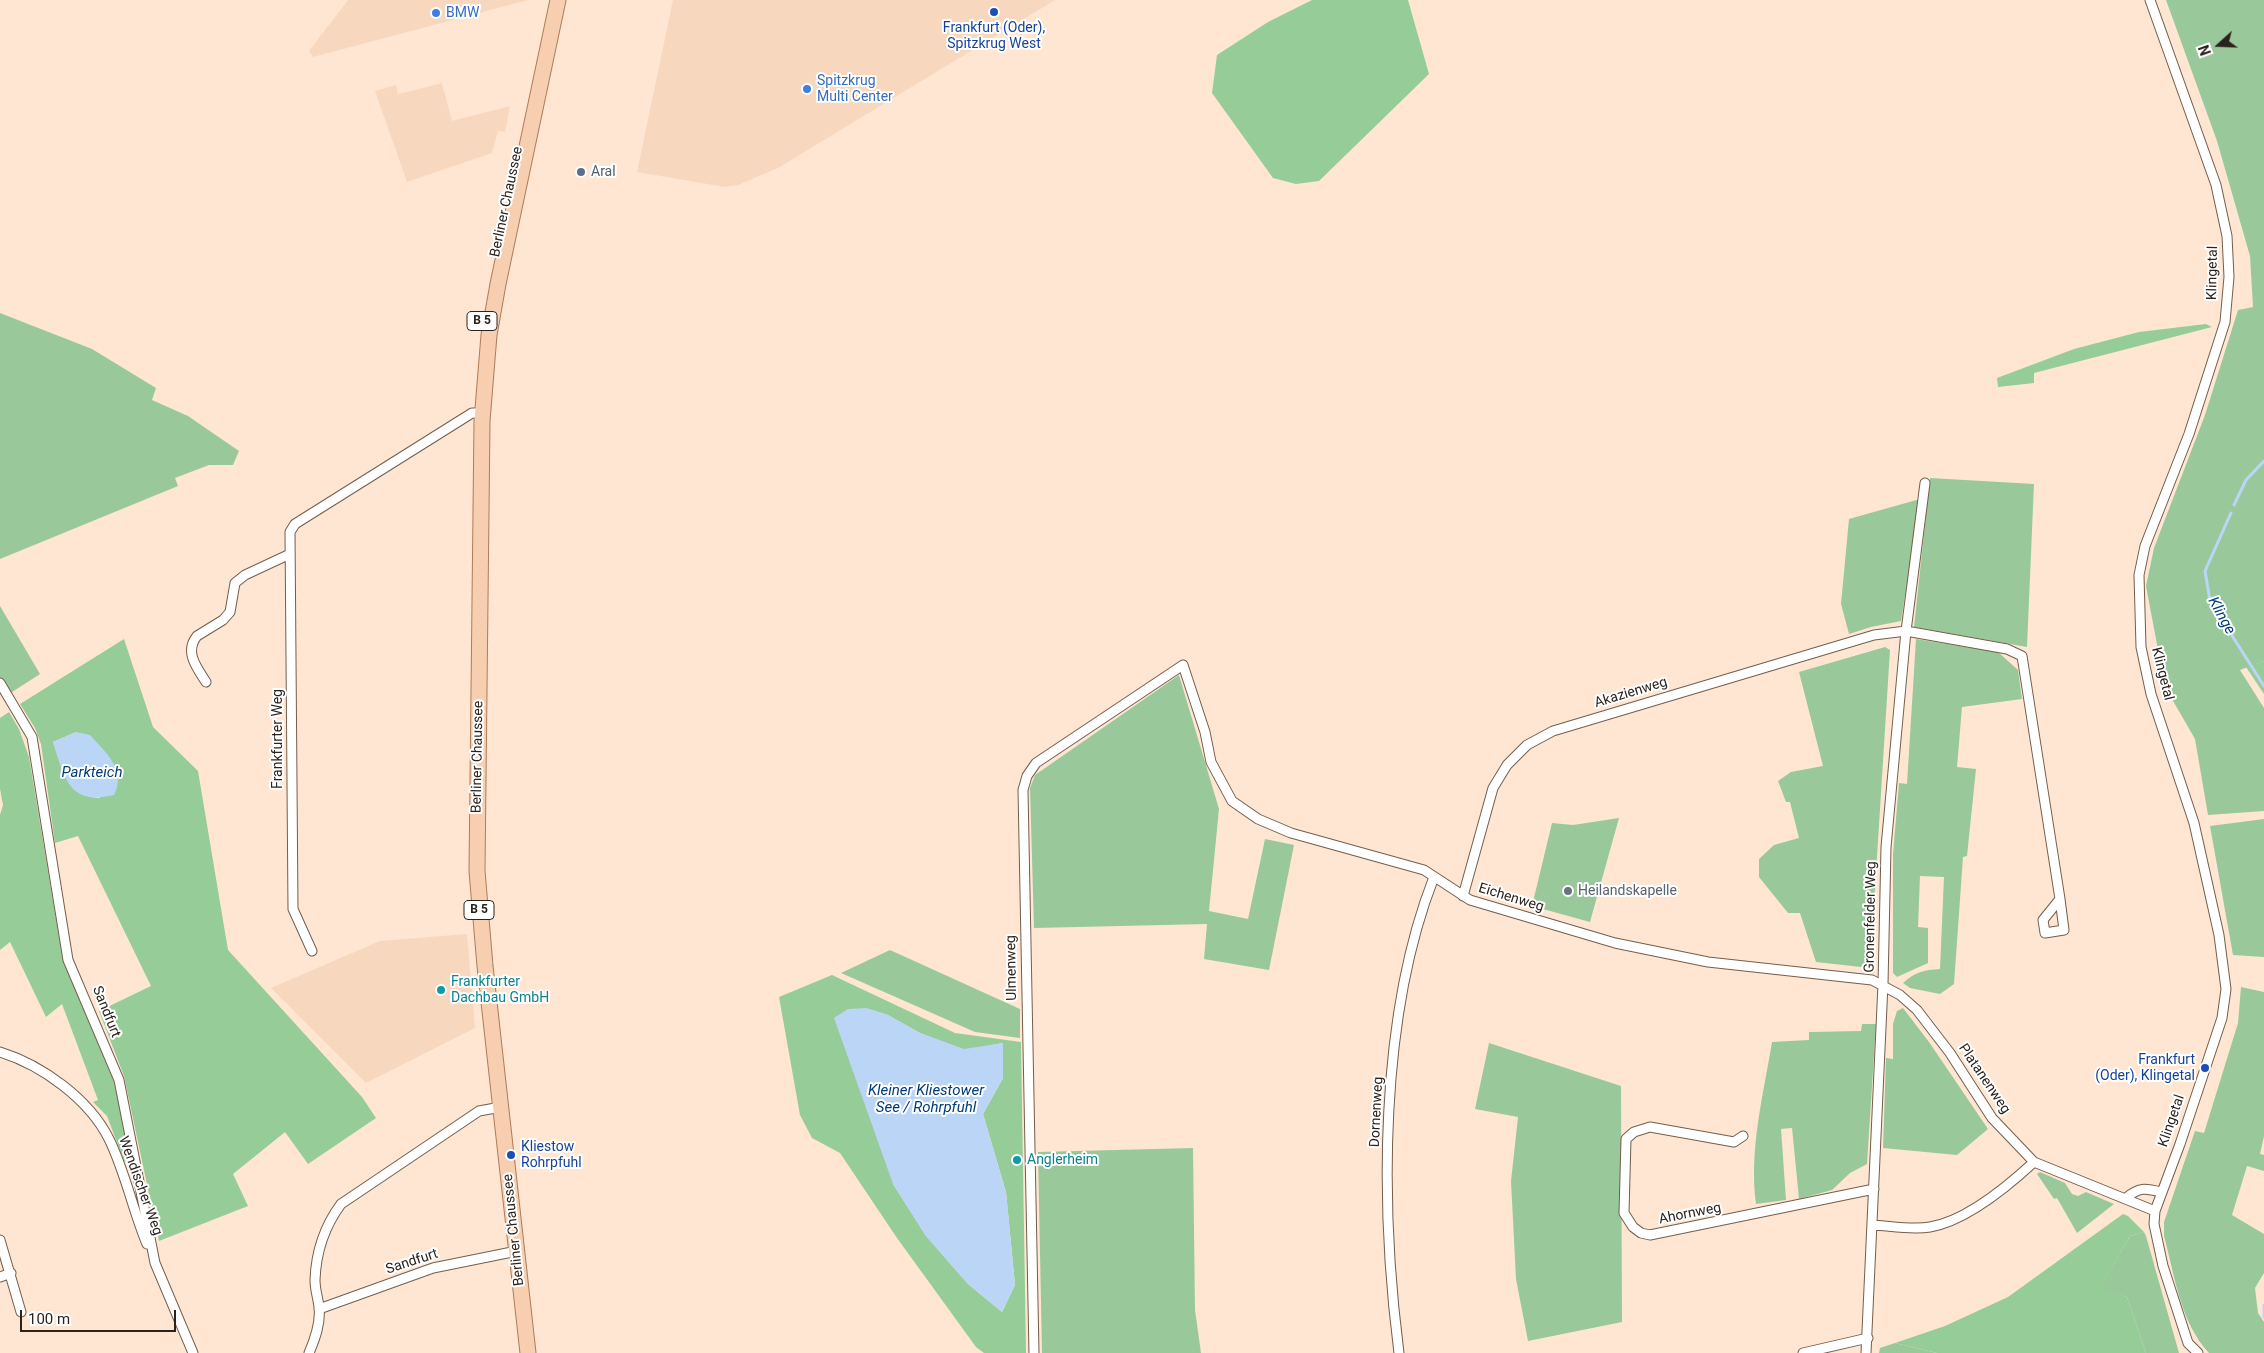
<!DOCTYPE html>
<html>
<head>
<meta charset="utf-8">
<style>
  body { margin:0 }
  #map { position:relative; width:2264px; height:1353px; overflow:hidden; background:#fee6d2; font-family:Roboto,sans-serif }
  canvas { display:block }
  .north { position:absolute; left:2194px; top:20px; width:50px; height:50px; -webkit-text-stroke:4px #fff; paint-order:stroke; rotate:250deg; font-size:14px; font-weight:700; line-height:20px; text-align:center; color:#2b221b }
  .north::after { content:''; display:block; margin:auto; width:18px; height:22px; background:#2b221b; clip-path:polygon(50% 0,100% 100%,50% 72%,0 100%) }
  .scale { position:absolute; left:20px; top:1310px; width:156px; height:22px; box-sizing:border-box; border:2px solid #2b221b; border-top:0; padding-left:6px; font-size:15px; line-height:18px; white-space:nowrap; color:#2b221b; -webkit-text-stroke:4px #fff; paint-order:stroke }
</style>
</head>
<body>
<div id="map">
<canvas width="2264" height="1353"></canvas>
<div class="north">N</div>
<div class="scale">100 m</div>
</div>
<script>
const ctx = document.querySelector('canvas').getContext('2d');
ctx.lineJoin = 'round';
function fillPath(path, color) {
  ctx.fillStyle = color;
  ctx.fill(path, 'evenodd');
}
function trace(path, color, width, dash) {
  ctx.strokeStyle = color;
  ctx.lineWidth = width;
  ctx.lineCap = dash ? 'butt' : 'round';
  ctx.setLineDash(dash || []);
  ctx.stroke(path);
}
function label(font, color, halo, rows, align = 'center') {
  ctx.font = font + ' Roboto,sans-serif';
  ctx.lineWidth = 4;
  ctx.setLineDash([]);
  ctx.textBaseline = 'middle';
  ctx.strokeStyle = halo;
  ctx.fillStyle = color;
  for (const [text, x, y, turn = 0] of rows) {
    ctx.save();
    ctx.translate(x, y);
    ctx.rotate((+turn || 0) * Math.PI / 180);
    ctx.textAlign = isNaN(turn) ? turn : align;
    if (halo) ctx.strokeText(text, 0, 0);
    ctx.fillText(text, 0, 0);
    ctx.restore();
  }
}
fillPath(new Path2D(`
  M348 0H528L313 57 309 51Z
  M673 0H1055L778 168 738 185 725 187 637 172Z
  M442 83 452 121 510 106 505 132 498 131 492 153 407 182 375 91 396 85 398 94Z
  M467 934 475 1028 366 1083 271 988 380 941Z`), '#f7d8bf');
fillPath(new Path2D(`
  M2166 0H2264V661L2240 670 2264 708V811L2208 815 2195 739 2165 687 2146 586 2154 548 2205 415 2238 310 2253 307 2250 256 2217 141Z
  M0 313 92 349 156 388 152 400 188 416 239 451 233 465H209L175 478 178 486 0 559Z
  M1930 478 2034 484 2027 647 1914 627Z
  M1920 499 1901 621 1871 627 1849 634 1841 604 1849 519Z
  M0 606 40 674 9 694 0 679Z
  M1916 639 1998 652 2018 670 2022 699 1962 707 1957 767 1976 769 1967 856 1963 857 1954 984 1940 994 1910 988 1903 983C1915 972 1924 970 1940 969L1944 877 1920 876 1918 927 1928 928V963L1897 977 1893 973V854L1899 783 1907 784Z
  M1885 647 1890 650 1870 968 1816 962 1800 913H1788L1759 877V859L1774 845 1799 838 1790 802H1786L1778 781 1791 772 1823 766 1799 672Z
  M1179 675 1219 809 1209 911 1248 919 1265 839 1294 845 1269 970 1204 959 1207 924 1034 928 1030 788 1035 775Z
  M1619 818 1590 922 1532 906 1552 823 1573 825Z
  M2264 819V957L2233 955 2210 826Z
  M890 950 1020 1009V1038L975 1032 841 973Z
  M2241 987 2264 992V1136L2260 1154 2264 1155V1171L2247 1166 2232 1215 2264 1234V1273L2255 1288 2258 1313 2264 1322V1353H2209C2180 1322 2175 1276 2164 1236V1222L2195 1131 2204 1133 2238 1023Z
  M1903 1008 1929 1042 1988 1129 1957 1155 1883 1148 1886 1058 1893 1059V1024L1897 1011Z
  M1862 1024H1876L1867 1164 1850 1173 1832 1190 1799 1199 1792 1128 1781 1129 1786 1200 1756 1204C1749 1149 1763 1097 1772 1042L1809 1040V1032L1861 1031Z
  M1489 1043 1621 1086 1622 1322 1528 1341 1516 1279 1511 1181 1518 1117 1475 1109Z
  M1193 1148 1195 1310 1201 1353H1042L1038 1152Z
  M2040 1172 2065 1183 2072 1194 2078 1196 2086 1192 2114 1204 2077 1233 2057 1198 2054 1199 2037 1174Z
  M2144 1232 2146 1236 2179 1353H2146L2127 1297 2100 1289 2130 1236Z
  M1895 1343 1937 1353H1879L1880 1348Z`), '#99c99a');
fillPath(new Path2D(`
  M1312 0H1408L1429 74 1319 181 1296 184 1273 178 1212 93 1217 55 1268 22Z
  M2206 324 2212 327 2034 373V383L1998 387 1997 378 2074 349 2139 332Z
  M124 639 153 727 198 771 228 950 362 1097 376 1118 308 1164 285 1132 233 1174 248 1206 159 1241 124 1076 99 1011 151 986 78 836 55 843 41 744 35 728 20 704ZM76 732 100 798C66 797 63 770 53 742Z
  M2264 661V694L2246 667Z
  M9 712 19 729 29 757 63 961 114 1082 131 1161H124L107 1116 93 1102 98 1100 62 1004 46 1017 10 942 0 950V815L3 805 0 789V718Z
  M832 975 955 1033 1021 1042 1026 1353H984L976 1347 897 1238 840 1153 812 1138 800 1115 779 997ZM886 1014 920 1033 964 1050 1003 1043V1078L983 1114 1006 1192 1015 1285 1002 1312 968 1284 926 1236 893 1184Z
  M2123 1214 2128 1216 2144 1232 2130 1236 2101 1288 2127 1297 2146 1353H1937L1895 1343 1945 1326 2008 1297Z`), '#96cc98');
fillPath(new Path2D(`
  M76 732 90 735C106 753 127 770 114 795 68 806 65 778 53 742Z
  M866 1008 886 1014 920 1033 964 1049 1003 1043V1078L983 1114 1006 1192 1015 1285 1002 1312 968 1284 926 1236 893 1184 834 1018 848 1009Z`), '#bbd5f7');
trace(new Path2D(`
  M2234 505 2246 480 2264 461
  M2231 513 2205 571 2210 601 2264 686
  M2264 1305V1317`), '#bbd5f7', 3);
const minor = new Path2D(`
  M2150 0 2216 185 2227 236 2229 277 2225 322 2189 434 2145 546 2139 575 2141 647 2151 694 2194 823 2219 935 2226 989 2222 1018 2180 1144 2155 1211 2154 1224 2163 1266 2188 1343 2198 1353
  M206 682C197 668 184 652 197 636L223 620 230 612 235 583 245 575 290 554
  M0 683 32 737 68 960 119 1080 155 1263 193 1353
  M1463 896 1493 788 1507 765 1527 745 1553 731 1874 635 1906 631 2007 649 2022 656 2060 899 2043 920 2045 933 2064 930 2060 899
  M312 951 293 909 290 532 295 524 472 413H482
  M0 1052C42 1065 89 1099 109 1139 125 1171 133 1211 147 1244
  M1743 1136 1734 1142 1650 1127 1634 1132 1626 1139 1624 1213 1633 1227 1641 1233 1650 1235 1874 1189
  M2126 1198C2139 1187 2145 1188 2161 1192
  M1873 1225C1891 1226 1912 1230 1930 1227 1966 1221 2008 1186 2034 1162
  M0 1240 21 1312
  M0 1277 11 1273
  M319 1309 433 1268 517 1251
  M309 1353C315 1339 321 1323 319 1307 318 1298 315 1290 315 1280 316 1251 324 1227 341 1204L479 1111 501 1107
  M1034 1353 1023 790 1027 776 1036 763 1183 665 1205 732 1211 762 1232 801 1258 819 1291 833 1424 870 1470 900 1615 943 1708 962 1872 980 1900 995 1917 1010 1950 1053 1992 1118 2034 1162 2155 1211
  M1399 1353C1380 1205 1379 1017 1434 877
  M1803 1353 1868 1338
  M1866 1353 1883 984 1886 847 1906 631 1925 483`);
const primary = new Path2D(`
  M528 1353 485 966 477 871 482 421 489 335 498 284 558 0`);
trace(minor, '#735e4d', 11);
trace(primary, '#ad7d59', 17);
trace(minor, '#fff', 9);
trace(primary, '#f8ceb0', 15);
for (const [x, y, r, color] of [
  [994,12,5,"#1a4fb4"],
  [436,13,5,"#3f7fe0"],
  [807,89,5,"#3f7fe0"],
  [581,172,5,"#5c6f8a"],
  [1568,891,5,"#6b7280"],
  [441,990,5,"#0f9aa8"],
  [2205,1068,5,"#1a4fb4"],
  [511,1155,5,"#1a4fb4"],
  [1017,1160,5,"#0f9aa8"]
]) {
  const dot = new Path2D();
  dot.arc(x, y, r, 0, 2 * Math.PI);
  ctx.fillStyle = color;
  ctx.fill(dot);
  trace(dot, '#fff', 2);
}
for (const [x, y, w] of [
  [482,321,30],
  [479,910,30]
]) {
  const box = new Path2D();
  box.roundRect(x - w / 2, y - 9.5, w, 19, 4);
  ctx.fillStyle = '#fff';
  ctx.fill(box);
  trace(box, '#2b221b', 1);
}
label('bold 12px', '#2b221b', null, [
  ["B 5",482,321],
  ["B 5",479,910]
]);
label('14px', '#366cbe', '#fff', [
  ["BMW",446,13],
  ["Spitzkrug",817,81],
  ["Multi Center",817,97]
], 'left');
label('14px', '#164399', '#fff', [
  ["Frankfurt (Oder),",994,28],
  ["Spitzkrug West",994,44],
  ["Frankfurt",2195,1060,"right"],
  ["(Oder), Klingetal",2195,1076,"right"],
  ["Kliestow",521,1147,"left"],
  ["Rohrpfuhl",521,1163,"left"]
]);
label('14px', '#4e5e75', '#fff', [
  ["Aral",591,172]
], 'left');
label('14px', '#2b221b', '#fff', [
  ["Berliner Chaussee",507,202,-78],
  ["Klingetal",2213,273,-89],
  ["Klingetal",2162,674,76],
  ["Akazienweg",1631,693,-17],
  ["Frankfurter Weg",278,739,-90],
  ["Berliner Chaussee",478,757,-89],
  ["Eichenweg",1511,898,17],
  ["Gronenfelder Weg",1871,917,-89],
  ["Ulmenweg",1012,968,-91],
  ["Sandfurt",106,1012,68],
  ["Platanenweg",1984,1079,56],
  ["Dornenweg",1377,1112,-87],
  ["Klingetal",2172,1121,-71],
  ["Wendischer Weg",140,1186,70],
  ["Ahornweg",1690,1214,-11],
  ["Berliner Chaussee",514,1230,-96],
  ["Sandfurt",412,1262,-18]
]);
label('14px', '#5b616d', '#fff', [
  ["Heilandskapelle",1578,891]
], 'left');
label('14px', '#0d838f', '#fff', [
  ["Frankfurter",451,982],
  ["Dachbau GmbH",451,998],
  ["Anglerheim",1027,1160]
], 'left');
label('italic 15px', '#003c7b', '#fff', [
  ["Klinge",2221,616,61],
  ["Parkteich",92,773],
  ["Kleiner Kliestower",926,1091],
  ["See / Rohrpfuhl",926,1108]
]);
</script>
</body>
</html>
